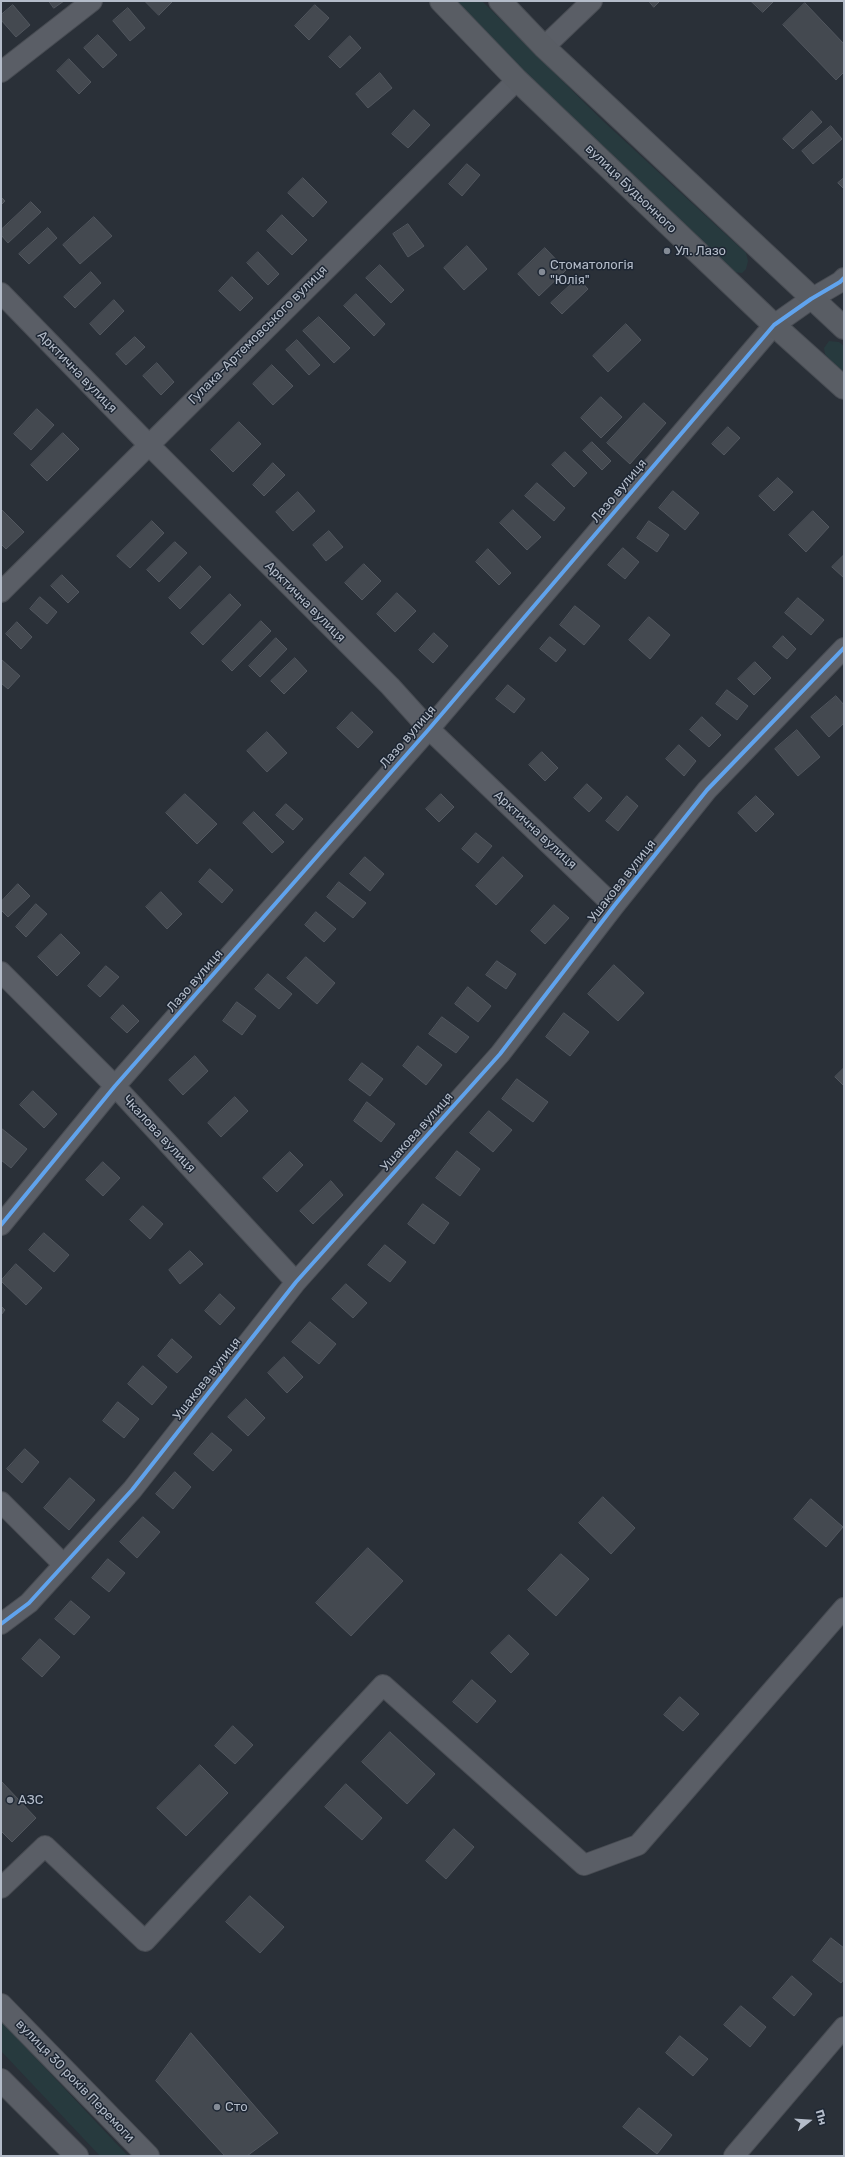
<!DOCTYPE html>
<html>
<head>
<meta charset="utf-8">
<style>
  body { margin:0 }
  #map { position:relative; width:845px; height:2157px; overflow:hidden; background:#2a3038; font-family:Rubik,sans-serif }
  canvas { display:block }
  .frame { position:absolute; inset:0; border:2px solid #b4bcc9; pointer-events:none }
  .north { position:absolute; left:789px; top:2101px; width:40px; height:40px; -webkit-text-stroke:3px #1d2633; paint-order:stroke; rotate:73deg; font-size:11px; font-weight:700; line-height:16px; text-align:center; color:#b4bcc9 }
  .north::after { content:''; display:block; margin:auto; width:14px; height:18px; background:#b4bcc9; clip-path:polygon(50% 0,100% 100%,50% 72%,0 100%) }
</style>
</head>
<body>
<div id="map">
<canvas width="845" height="2157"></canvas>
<div class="frame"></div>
<div class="north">Пн</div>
</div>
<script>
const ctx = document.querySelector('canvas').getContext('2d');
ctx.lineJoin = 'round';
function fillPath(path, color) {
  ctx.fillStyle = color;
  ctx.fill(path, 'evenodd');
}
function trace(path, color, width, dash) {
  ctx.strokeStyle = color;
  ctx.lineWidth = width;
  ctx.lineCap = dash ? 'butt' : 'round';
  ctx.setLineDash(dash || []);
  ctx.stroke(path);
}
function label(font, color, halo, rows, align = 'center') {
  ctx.font = font + ' Rubik,sans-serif';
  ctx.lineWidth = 3;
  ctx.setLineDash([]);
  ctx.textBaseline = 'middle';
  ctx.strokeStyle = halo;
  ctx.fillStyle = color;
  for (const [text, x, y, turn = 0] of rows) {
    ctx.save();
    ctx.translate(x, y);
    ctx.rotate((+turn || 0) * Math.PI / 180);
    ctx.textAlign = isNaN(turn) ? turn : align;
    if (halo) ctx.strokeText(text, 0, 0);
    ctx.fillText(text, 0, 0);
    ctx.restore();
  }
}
fillPath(new Path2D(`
  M455 1H482L603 121 746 253 748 261 746 269 742 273 732 272 555 103Z
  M829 341 839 342 844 346V372L831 361 825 354 824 348Z
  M1 2021 128 2156H100L1 2051Z`), '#273a3e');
const building = new Path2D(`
  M49 1H64L54 8Z
  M145 1H173L159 15Z
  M649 1H660L654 7Z
  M751 1H774L763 12Z
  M805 3 844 44V72L836 80 783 25Z
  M13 5 30 25 16 37 1 20V15Z
  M315 5 329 18 309 40 295 26Z
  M128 8 145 28 130 41 113 21Z
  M98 35 117 55 103 68 84 48Z
  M350 36 361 48 340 68 329 57Z
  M69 59 91 82 79 94 57 71Z
  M380 73 392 88 368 108 356 94Z
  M414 110 430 125 408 148 392 134Z
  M812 111 822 122 793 149 783 139Z
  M831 126 842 139 813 164 802 151Z
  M467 164 480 175 462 196 449 184Z
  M303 178 327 202 313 217 288 193Z
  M844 178V189L838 183Z
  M1 197 5 201 1 205Z
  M31 202 41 212 8 243 1 235V230Z
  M282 215 307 240 292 255 267 231Z
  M94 217 112 236 80 264 63 245Z
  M408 224 424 246 408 257 393 234Z
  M48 228 57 238 29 264 19 254Z
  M467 246 487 269 464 290 444 268Z
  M545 248 566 270 539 296 518 274Z
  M258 252 279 274 268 285 247 263Z
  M380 265 404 290 391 303 366 278Z
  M91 272 101 283 75 308 64 297Z
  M232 277 253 298 240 311 219 291Z
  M578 278 588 289 562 314 551 303Z
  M356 294 385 324 374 336 344 306Z
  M114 300 124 311 100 335 90 324Z
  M319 317 350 348 334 363 303 331Z
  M626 324 641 340 608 372 593 356Z
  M135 337 145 347 126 365 116 354Z
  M297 340 320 365 309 375 286 350Z
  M157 363 174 382 161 395 143 376Z
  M272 365 293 386 273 405 253 384Z
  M601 397 622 417 601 438 581 418Z
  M644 403 666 423 630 464 607 443Z
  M37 409 54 425 31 450 14 434Z
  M239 422 261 444 233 472 211 450Z
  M728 427 740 438 724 455 712 444Z
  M63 433 79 449 47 481 31 465Z
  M592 442 611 461 602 470 583 451Z
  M565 452 587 473 574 487 552 465Z
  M273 463 285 475 264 496 253 485Z
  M778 478 793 492 774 511 759 496Z
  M537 483 565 508 554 521 525 496Z
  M673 491 699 513 685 530 659 508Z
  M298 492 315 511 293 531 276 512Z
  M1 509 24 532 6 549 1 544Z
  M513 510 541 537 527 550 500 523Z
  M813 511 829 527 806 552 789 535Z
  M152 521 164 533 130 568 117 556Z
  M649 521 669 535 657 552 637 538Z
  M329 531 343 547 326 561 313 545Z
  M175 542 187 553 159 582 147 570Z
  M623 548 639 562 625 579 608 565Z
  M488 549 511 573 499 585 476 562Z
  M844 555V578L832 567Z
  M364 564 381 581 362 600 345 583Z
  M200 566 211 577 180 609 169 598Z
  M62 575 79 592 68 603 51 586Z
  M397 593 416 611 395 632 377 614Z
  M230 594 241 605 203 645 191 633Z
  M40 597 57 612 47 624 30 609Z
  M798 598 824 620 811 635 785 613Z
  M575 606 600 626 584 645 560 625Z
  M649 617 670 635 650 659 629 640Z
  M261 621 271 631 232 671 222 661Z
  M17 622 32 637 21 649 6 634Z
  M434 633 448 646 433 663 419 650Z
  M783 636 796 649 787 659 773 647Z
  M550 637 566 650 556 662 540 649Z
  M276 638 287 649 260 677 249 666Z
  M295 658 307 671 284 694 271 681Z
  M2 660 20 676 8 689 1 683Z
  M755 662 771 678 754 695 738 679Z
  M508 685 525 699 514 713 496 699Z
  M727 690 748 706 737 720 716 704Z
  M836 696 844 705V723L829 737 811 717Z
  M352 712 373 732 358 748 337 728Z
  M702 717 721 735 709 747 690 730Z
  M797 730 820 757 798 776 775 749Z
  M267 732 287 753 267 772 247 751Z
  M679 745 696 761 684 776 666 759Z
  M542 752 558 768 545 781 529 765Z
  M587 784 602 798 589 812 574 798Z
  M185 794 217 824 197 844 166 813Z
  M441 794 454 807 439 822 426 809Z
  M627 796 638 806 618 831 606 821Z
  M756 796 774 814 756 832 738 813Z
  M286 804 303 819 293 830 276 815Z
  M254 812 284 842 272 853 243 823Z
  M476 833 492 846 478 863 462 849Z
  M365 857 384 874 370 891 350 874Z
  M503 857 523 876 496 905 476 886Z
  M210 869 233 890 222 903 199 882Z
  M339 882 366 903 353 918 327 897Z
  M18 884 30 896 8 917 1 910V902Z
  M161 892 182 914 167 929 146 907Z
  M36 904 47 914 26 937 16 927Z
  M554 905 569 918 545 944 531 931Z
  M316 912 336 929 324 942 305 925Z
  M61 934 80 953 57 976 38 957Z
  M306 957 335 983 317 1004 287 978Z
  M497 961 516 974 506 989 486 975Z
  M614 965 644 993 618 1021 588 994Z
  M106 966 119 977 100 997 88 986Z
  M268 974 292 994 279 1009 255 989Z
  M468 987 491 1006 478 1022 455 1004Z
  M237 1002 256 1016 242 1035 223 1021Z
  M123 1005 139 1021 127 1033 111 1018Z
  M564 1013 589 1032 570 1056 546 1037Z
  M442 1017 469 1037 456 1053 429 1034Z
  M418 1046 442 1065 426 1085 403 1066Z
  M195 1056 208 1071 183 1095 169 1080Z
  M362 1063 383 1079 370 1096 349 1080Z
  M844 1068V1086L835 1077Z
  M517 1079 548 1102 533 1122 502 1099Z
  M33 1091 57 1114 44 1128 20 1105Z
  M235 1097 248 1111 221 1137 208 1123Z
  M367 1102 395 1124 381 1142 354 1121Z
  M489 1111 512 1130 493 1152 470 1133Z
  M1 1128 27 1149 11 1168 1 1160Z
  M457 1151 480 1169 460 1196 436 1178Z
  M290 1152 303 1165 277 1192 263 1178Z
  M103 1162 120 1178 103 1196 86 1180Z
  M331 1181 343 1195 313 1224 300 1211Z
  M423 1204 449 1223 434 1244 408 1224Z
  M143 1206 163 1224 150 1239 130 1220Z
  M44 1233 69 1255 54 1272 29 1250Z
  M385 1245 406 1262 390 1282 368 1265Z
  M190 1251 203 1264 180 1284 169 1270Z
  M16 1264 42 1288 26 1305 1 1281Z
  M346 1284 367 1303 353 1318 332 1299Z
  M220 1294 235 1308 220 1325 205 1311Z
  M1 1306 5 1310 1 1315Z
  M310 1322 336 1344 319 1364 292 1342Z
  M172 1339 192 1357 177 1373 158 1356Z
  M284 1357 303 1377 287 1393 268 1373Z
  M143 1366 167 1387 152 1405 128 1384Z
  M246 1399 265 1418 248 1436 228 1417Z
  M118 1402 139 1419 124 1438 103 1421Z
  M212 1433 232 1450 213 1471 194 1454Z
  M25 1449 39 1462 22 1483 7 1469Z
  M175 1472 191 1487 173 1509 156 1494Z
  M70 1478 95 1500 69 1530 44 1508Z
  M603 1497 635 1528 611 1554 579 1523Z
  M811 1499 843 1527 826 1547 794 1519Z
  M143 1517 160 1532 137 1558 120 1542Z
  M368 1548 403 1581 351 1636 316 1603Z
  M561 1554 589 1579 556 1616 528 1590Z
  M108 1559 125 1573 109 1592 92 1578Z
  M71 1601 90 1617 74 1635 55 1619Z
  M509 1635 529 1654 511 1673 491 1653Z
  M40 1639 60 1657 42 1677 22 1659Z
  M472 1680 496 1701 477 1723 453 1702Z
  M680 1697 699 1714 683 1731 664 1715Z
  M233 1726 253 1745 235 1764 215 1746Z
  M390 1732 435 1774 407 1804 362 1762Z
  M200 1765 228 1793 186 1836 157 1808Z
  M1 1781 36 1818 12 1842 1 1831Z
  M346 1784 382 1818 362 1840 325 1807Z
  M454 1829 474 1847 446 1879 426 1861Z
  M250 1896 284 1927 260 1953 226 1922Z
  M831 1938 844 1948V1979L841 1983 813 1961Z
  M792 1976 812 1994 794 2016 773 1998Z
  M741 2006 766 2027 750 2047 724 2025Z
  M191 2033 278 2133 247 2156H225L156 2081Z
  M680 2036 708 2059 693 2076 666 2053Z
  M639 2108 672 2135 657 2154 623 2127Z`);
fillPath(building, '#444950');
trace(building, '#52575f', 1);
const minor = new Path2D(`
  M544 47 592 1
  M1 72 92 1
  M1 293 148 444 390 686 429 729 614 906
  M1 592 517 80
  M1 972 115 1086 296 1282
  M1 1225 115 1086 429 729 774 325 811 299 840 282 844 278
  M1 1502 64 1565
  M1 1624 29 1603 132 1490 296 1282 500 1054 614 906 707 790 844 648
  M1 1888 45 1846 145 1941 383 1685 584 1865 638 1845 844 1608
  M734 2156 844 2027`);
const tertiary = new Path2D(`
  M1 2005 148 2156
  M1 2080 77 2156`);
const secondary = new Path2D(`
  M441 1 517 80 774 325 844 388
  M500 1 544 47 844 328`);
trace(minor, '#484c53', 22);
trace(tertiary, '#484c53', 24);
trace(secondary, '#484c53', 24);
trace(minor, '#5a5e66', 20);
trace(tertiary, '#5a5e66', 22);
trace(secondary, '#595d64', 22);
trace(new Path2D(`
  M1 1225 115 1086 429 729 774 325 811 299 840 282 844 278
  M1 1624 29 1603 132 1490 296 1282 500 1054 614 906 707 790 844 648`), '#60a3ed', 4);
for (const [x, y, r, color] of [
  [667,251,4,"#848b96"],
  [542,272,4,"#848b96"],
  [10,1800,4,"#848b96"],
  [217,2107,4,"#848b96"]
]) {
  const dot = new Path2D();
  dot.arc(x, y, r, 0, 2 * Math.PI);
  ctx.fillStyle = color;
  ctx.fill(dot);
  trace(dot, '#1d2633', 1.5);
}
label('13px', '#b4bcc9', '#1d2633', [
  ["вулиця Будьонного",631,189,44],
  ["Гулака-Артемовського вулиця",258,335,-45],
  ["Арктична вулиця",77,372,46],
  ["Лазо вулиця",619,491,-50],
  ["Арктична вулиця",305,602,45],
  ["Лазо вулиця",408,737,-49],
  ["Арктична вулиця",535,830,43],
  ["Ушакова вулиця",622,881,-52],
  ["Лазо вулиця",195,981,-49],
  ["Ушакова вулиця",417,1132,-48],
  ["Чкалова вулиця",159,1134,47],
  ["Ушакова вулиця",207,1379,-52],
  ["вулиця 30 років Перемоги",75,2081,46]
]);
label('13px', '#b4bcc9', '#1d2633', [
  ["Ул. Лазо",675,251],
  ["Стоматологія",550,265],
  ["\"Юлія\"",550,280],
  ["АЗС",18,1800],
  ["Сто",225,2107]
], 'left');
</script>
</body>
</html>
